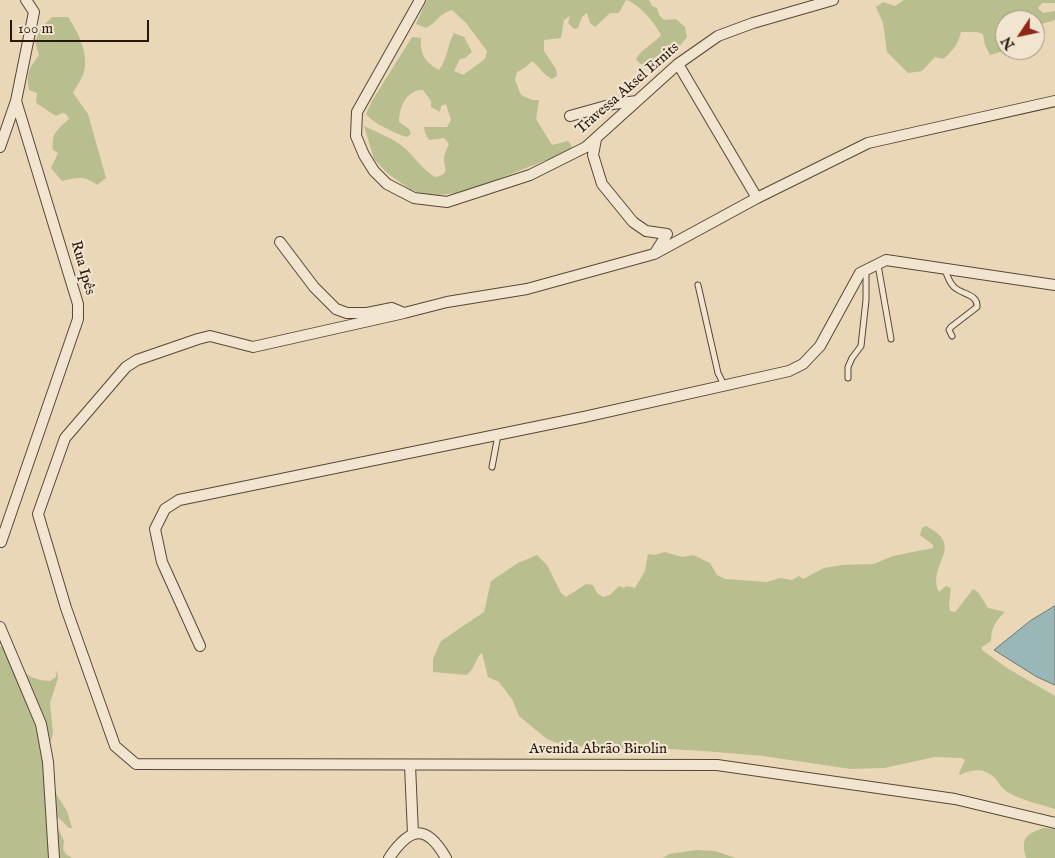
<!DOCTYPE html>
<html>
<head>
<meta charset="utf-8">
<style>
  body { margin:0 }
  #map { position:relative; width:1055px; height:858px; overflow:hidden; background:#e9d7b7; font-family:"IM FELL English",serif }
  canvas { display:block }
  .north { position:absolute; left:995px; top:10px; width:50px; height:50px; box-sizing:border-box; background:#f1e5d0; border:1px solid #a09382; border-radius:50%; rotate:236deg; font-size:14px; font-weight:700; line-height:20px; text-align:center; color:#27170e }
  .north::after { content:''; display:block; margin:auto; width:18px; height:22px; background:#8f2418; clip-path:polygon(50% 0,100% 100%,50% 72%,0 100%) }
  .scale { position:absolute; left:10px; top:20px; width:139px; height:22px; box-sizing:border-box; border:2px solid #27170e; border-top:0; padding-left:6px; font-size:15px; line-height:18px; white-space:nowrap; color:#27170e; -webkit-text-stroke:4px #f1e5d0; paint-order:stroke }
</style>
</head>
<body>
<div id="map">
<canvas width="1055" height="858"></canvas>
<div class="north">N</div>
<div class="scale">100 m</div>
</div>
<script>
const ctx = document.querySelector('canvas').getContext('2d');
ctx.lineJoin = 'round';
function fillPath(path, color) {
  ctx.fillStyle = color;
  ctx.fill(path, 'evenodd');
}
function trace(path, color, width, dash) {
  ctx.strokeStyle = color;
  ctx.lineWidth = width;
  ctx.lineCap = dash ? 'butt' : 'round';
  ctx.setLineDash(dash || []);
  ctx.stroke(path);
}
function label(font, color, halo, rows, align = 'center') {
  ctx.font = font + ' "IM FELL English",serif';
  ctx.lineWidth = 4.5;
  ctx.setLineDash([]);
  ctx.textBaseline = 'middle';
  ctx.strokeStyle = halo;
  ctx.fillStyle = color;
  for (const [text, x, y, turn = 0] of rows) {
    ctx.save();
    ctx.translate(x, y);
    ctx.rotate((+turn || 0) * Math.PI / 180);
    ctx.textAlign = isNaN(turn) ? turn : align;
    if (halo) ctx.strokeText(text, 0, 0);
    ctx.fillText(text, 0, 0);
    ctx.restore();
  }
}
fillPath(new Path2D(`
  M427 0H626L619 13H610L595 27 590 23 587 13 582 17 578 28 574 29 568 23 570 16 564 20 561 38 544 40V51L556 69 557 76 552 79C543 75 540 67 532 61L526 67 517 72 515 80 521 95 532 100H539L536 119 552 145 568 141 571 145 572 150 465 192 430 196 411 190 387 173 374 159 364 126C378 133 398 140 409 152 418 162 424 170 435 177 452 174 443 167 444 157 445 153 447 148 449 144L444 138 429 140 425 133 424 127H447L451 120 446 104 441 106 440 112 431 107V101L423 90C407 89 399 107 399 122L409 129 411 134 407 137C396 134 373 123 366 114L372 101 412 37 421 38C420 55 425 62 439 70 448 58 447 46 454 33L464 37 472 52 465 58 460 59 454 71 463 75 485 59 487 51 466 23 452 10C438 14 438 22 426 28L416 24Z
  M627 0H649L652 6 657 8 659 15 664 20 676 19 685 27 687 37 679 47 652 64H640L636 59C642 48 654 44 661 35 653 21 642 7 627 0Z
  M904 0H1055V3H1042L1038 8 1043 13 1055 11V20L1042 24 1040 33 1035 37V20H1005V50H1007L990 55 985 45 983 34 977 32H961C958 44 953 51 943 59L935 57 922 71 908 73 887 52 883 23 876 7 883 2 895 6Z
  M52 17H68C78 32 89 54 84 72 82 79 76 87 73 93L88 114 106 178 97 185C83 175 78 178 62 181L51 168 58 153 53 150C51 133 58 129 69 119L66 114 62 113 56 116 36 103 37 93 29 90C26 72 29 69 39 55L35 41 41 28Z
  M926 526C967 547 926 564 939 592L946 586 951 588 949 605 950 611 954 612 956 611 973 589 978 592 988 608 1005 612C996 620 991 628 991 641L982 647V650L1007 668 1055 696V809C1039 804 1020 800 1006 791 1002 788 999 783 996 779 984 767 973 769 960 775L959 773 965 760 961 758 935 757 884 768 851 769 763 756 704 751 653 748 618 749 562 745 547 739 519 716 512 699 499 682 488 677 482 653C475 658 476 667 467 675L433 672V659L441 641 484 612 491 581 518 563 537 555 547 565 561 593 566 597 586 584 593 585 597 593 603 597 610 595 619 586 624 588 627 586 635 588 645 571 648 554 655 555 665 552 682 557 693 555 710 563 717 575 725 579 767 582 780 578 792 580 799 576 803 579 824 568 843 565 874 564 893 556 933 548V545L920 535 922 528Z
  M0 646C20 660 19 680 50 681L56 677 57 670 58 678 50 703 53 733 48 753 53 764 52 776 53 789 67 811 72 828H69L59 818 56 819V824L64 841 63 849 66 854 72 858H0Z
  M1043 828 1055 829V858H1026C1021 838 1025 835 1043 828Z
  M696 850 715 851 736 858H663L669 854Z`), '#b8be8d');
const water = new Path2D(`
  M1055 606V685L1037 677 994 650 1030 621Z`);
fillPath(water, '#9ab7b8');
trace(water, '#6c7774', 1);
const lane = new Path2D(`
  M878 265 891 339
  M945 269C947 276 949 282 954 287 963 295 978 294 977 307L951 327 949 330 952 336
  M698 285 718 373 724 385
  M848 378V367L852 358 861 346 866 300V271
  M492 467 498 435`);
const street = new Path2D(`
  M420 0 357 112 356 136 364 155 374 171 387 184 414 198 447 202 530 175 586 147 678 64 718 36 753 23 833 0
  M678 64 757 198
  M1055 101 868 143 757 198 654 254 527 289 447 302 404 313 253 347 210 336 198 339 137 360 126 367 65 438 38 514 66 608 115 746 136 764 717 765 955 799 1055 823
  M570 116 613 104 637 101
  M596 139 593 155 602 184 633 222 646 231 667 234 655 253
  M0 147 16 101 34 12 26 0
  M280 242 314 287 336 309 347 313H367L392 308 404 313
  M1 542 78 319V304L16 101
  M0 627 41 724 48 762 54 858
  M200 646 162 562 155 529 165 509 179 500 584 417 789 371 803 364 820 346 860 273 886 260 1055 285
  M410 765 413 834
  M389 858C410 827 426 823 446 858`);
trace(lane, '#584738', 7);
trace(street, '#584738', 12);
trace(lane, '#f1e5d0', 5);
trace(street, '#f1e5d0', 10);
label('15px', '#27170e', '#f1e5d0', [
  ["Travessa Aksel Ernits",628,89,-41],
  ["Rua Ipês",82,268,74],
  ["Avenida Abrão Birolin",598,750]
]);
</script>
</body>
</html>
